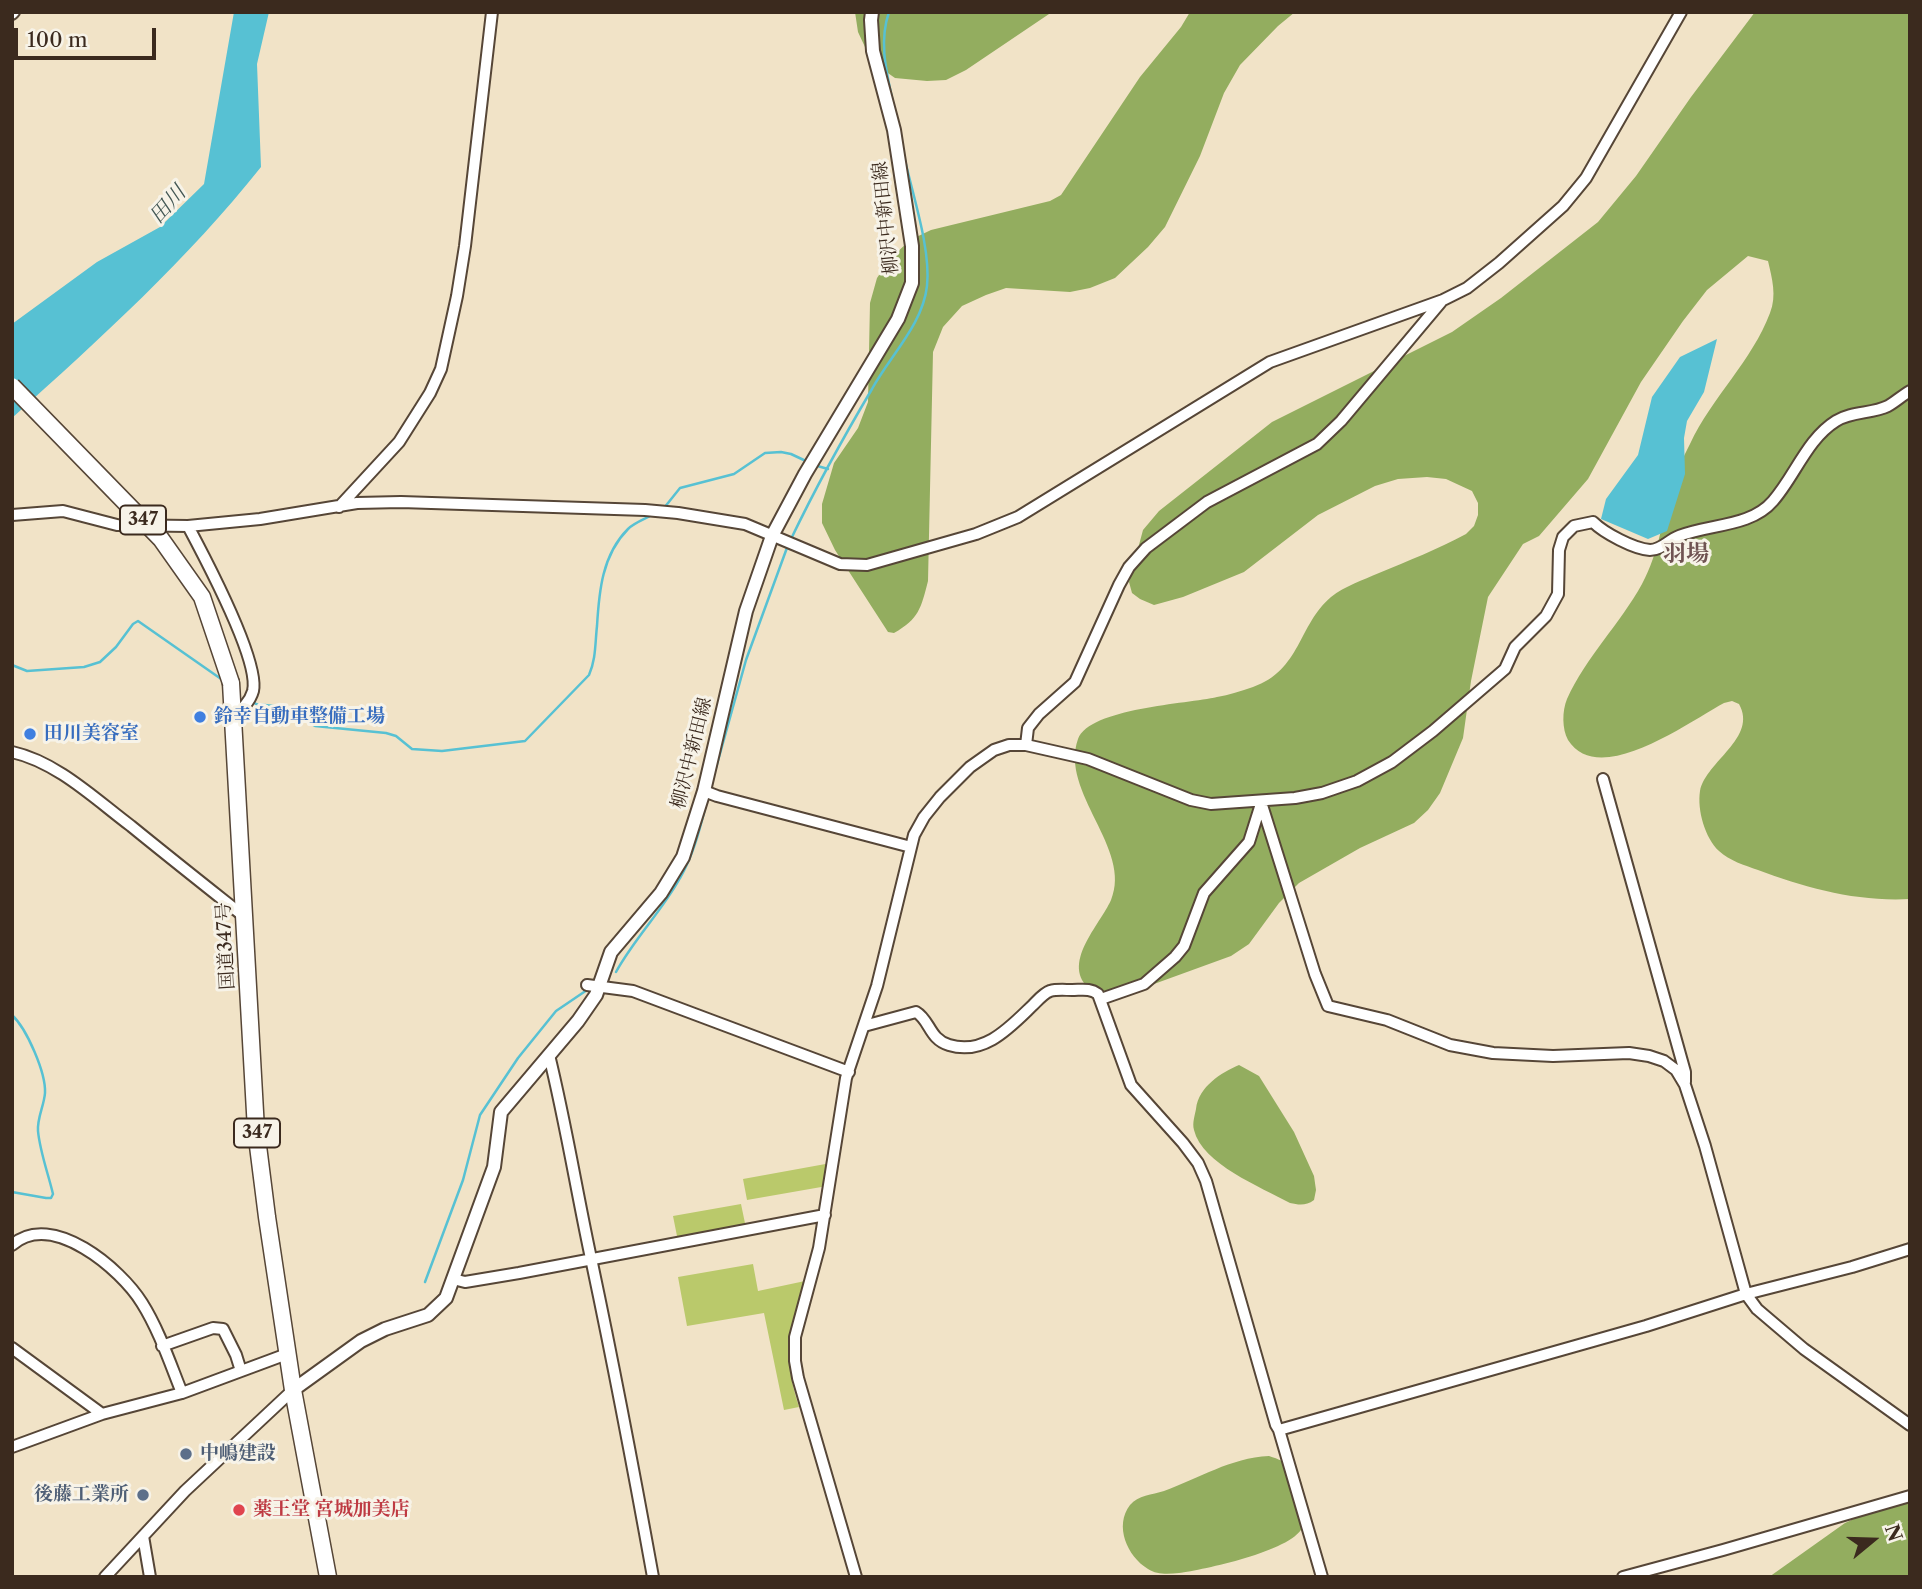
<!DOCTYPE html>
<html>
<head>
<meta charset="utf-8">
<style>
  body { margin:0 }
  #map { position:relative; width:1922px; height:1589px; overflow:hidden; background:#f1e3c7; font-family:"Libre Caslon Text",serif }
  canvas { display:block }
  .frame { position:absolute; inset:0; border:14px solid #3b2a1e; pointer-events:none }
  .north { position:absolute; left:1838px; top:1505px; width:70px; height:70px; -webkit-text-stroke:5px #f7f3e8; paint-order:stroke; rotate:71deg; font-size:19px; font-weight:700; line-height:28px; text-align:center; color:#3b2a1e }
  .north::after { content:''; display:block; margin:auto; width:24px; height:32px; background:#3b2a1e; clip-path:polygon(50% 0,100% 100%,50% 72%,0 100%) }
  .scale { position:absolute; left:14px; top:28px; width:142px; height:32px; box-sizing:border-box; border:4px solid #3b2a1e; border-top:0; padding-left:9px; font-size:21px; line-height:24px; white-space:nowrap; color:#3b2a1e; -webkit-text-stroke:5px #f7f3e8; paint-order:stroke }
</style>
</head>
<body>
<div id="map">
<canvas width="1922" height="1589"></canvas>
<div class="frame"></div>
<div class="north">N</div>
<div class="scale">100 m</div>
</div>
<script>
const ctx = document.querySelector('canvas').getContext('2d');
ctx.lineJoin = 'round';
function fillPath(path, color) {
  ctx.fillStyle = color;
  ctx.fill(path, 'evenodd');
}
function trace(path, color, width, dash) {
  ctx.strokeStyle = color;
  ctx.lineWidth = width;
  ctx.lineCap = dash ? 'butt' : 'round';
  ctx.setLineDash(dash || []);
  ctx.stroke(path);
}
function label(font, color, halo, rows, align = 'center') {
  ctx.font = font + ' "Libre Caslon Text","Noto Serif JP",serif';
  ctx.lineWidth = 6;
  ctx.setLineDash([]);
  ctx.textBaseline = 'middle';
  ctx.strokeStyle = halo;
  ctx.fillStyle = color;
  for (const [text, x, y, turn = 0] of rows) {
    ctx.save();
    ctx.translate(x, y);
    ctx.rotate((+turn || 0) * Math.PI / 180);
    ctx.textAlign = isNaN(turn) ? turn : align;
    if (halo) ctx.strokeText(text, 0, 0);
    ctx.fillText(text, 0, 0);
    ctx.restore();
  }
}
fillPath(new Path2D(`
  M831 1163 827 1186 747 1200 743 1179Z
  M741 1204 746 1228 678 1241 673 1216Z
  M753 1264 758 1291 805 1281C789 1334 782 1353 799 1407L784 1410 764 1313 687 1326 678 1277Z`), '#bac96b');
fillPath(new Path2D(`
  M855 12H1052L966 70 946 80 927 81 895 78 872 62 858 32Z
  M1190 12H1295L1278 26 1240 65 1224 93 1200 156 1165 227 1148 247 1115 278 1090 288 1070 292 1006 288 986 295 962 306 943 327 933 352 928 581C921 608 919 619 894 633L888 632 835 550 822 523V504L834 463 858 428 868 402 870 303 877 278 890 259 910 240 931 230 1050 201 1061 195 1140 77 1181 27Z
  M1755 12H1910V899C1857 902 1806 888 1758 870 1744 865 1730 861 1719 851 1705 838 1697 810 1700 791 1706 761 1758 738 1739 704L1732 701 1724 703C1690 721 1599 789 1568 740 1562 729 1562 711 1567 699 1586 657 1620 624 1642 584 1660 550 1662 519 1673 483 1677 469 1684 456 1690 444 1712 397 1752 361 1770 313 1777 296 1772 278 1768 261L1748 256 1707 290 1683 321 1641 382 1588 479 1539 536 1523 544 1488 597 1471 681 1463 738 1440 793 1428 810 1414 823 1360 848 1299 883 1279 903 1249 944 1231 956 1110 1000C1104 996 1096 994 1091 990 1059 965 1100 925 1111 900 1133 849 1059 792 1078 739 1090 708 1187 704 1217 697 1229 695 1241 691 1253 687 1301 670 1298 625 1331 597 1345 586 1363 580 1379 573 1408 561 1438 549 1466 534L1474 526 1478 515V503L1472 491 1446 479 1427 477 1398 479 1375 486 1318 515 1244 572 1183 597 1154 605 1140 599 1132 593 1129 582 1143 530 1159 511 1253 437 1272 422 1452 332 1501 298 1598 222 1636 176 1691 97Z
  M1239 1065 1259 1076 1294 1132 1314 1176 1316 1190 1314 1200C1306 1206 1299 1205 1290 1203 1261 1187 1202 1164 1194 1130 1192 1123 1195 1115 1196 1109 1199 1086 1221 1073 1239 1065Z
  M1269 1456C1288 1462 1301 1470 1303 1491 1304 1502 1306 1518 1302 1528 1291 1551 1203 1570 1179 1573 1169 1574 1157 1575 1148 1569 1127 1556 1114 1526 1130 1505 1138 1495 1152 1495 1164 1491 1200 1478 1230 1458 1269 1456Z
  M1910 1493V1577H1769L1845 1523Z`), '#93ad5f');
fillPath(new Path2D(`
  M234 12H269L257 64 261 167C188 259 100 339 12 418V324L97 262 160 227 204 184Z
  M1717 339 1704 392 1687 421 1684 438 1685 474 1667 531 1648 539 1601 519 1606 499 1638 455 1652 397 1680 357Z`), '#57c1d3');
trace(new Path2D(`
  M889 12C879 41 886 70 892 98
  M814 465 828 469
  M664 508 680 488 734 474 765 453 781 452 791 454 808 462
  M791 539C816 487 843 438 872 389 890 356 923 324 927 286 931 250 913 196 905 160
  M12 665 27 671 84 667 100 662 116 647 133 624 138 621 224 681
  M252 701 256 704 282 707 315 726 386 733 396 736 412 749 442 751 525 741 589 675C596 659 595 644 597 626 599 592 602 555 628 529 634 523 645 519 652 515
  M716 768 746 660 788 545
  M616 972C634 939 662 911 680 878 694 854 700 828 707 801
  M12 1015C27 1029 46 1073 45 1093 44 1106 37 1118 38 1131 40 1152 48 1173 53 1194L51 1198H46L12 1192
  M425 1282 463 1180 480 1115 518 1058 556 1011 587 990`), '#57c1d3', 2.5);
const minor = new Path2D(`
  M12 14 14 12
  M339 507 399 442 430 393 441 369 457 296 465 246 492 12
  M12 515 63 511 117 525 188 526 260 519 357 503 401 502 645 510 678 513 745 524 840 564 867 565 976 534 1018 517 1270 362 1443 300 1467 288 1499 263 1563 206 1586 178 1681 12
  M188 526C204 556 260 661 253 691 250 702 241 710 233 717
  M1026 745 1028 728 1039 714 1075 682 1119 585 1129 567 1146 548 1207 502 1317 444 1341 421 1441 302
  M12 752C57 762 95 799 131 826 169 857 207 887 246 918
  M1603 779 1685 1072V1082
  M704 791 717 796 911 847
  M1261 802 1315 974 1328 1006 1387 1020 1450 1045 1493 1053 1553 1056 1629 1053 1649 1056 1664 1061 1676 1070 1685 1085 1705 1146 1746 1294 1757 1309 1804 1349 1910 1425
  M587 985 633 991 849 1072
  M1101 999 1144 984 1175 957 1184 946 1204 893 1249 842 1260 807
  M864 1026 916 1012C930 1020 929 1039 949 1045 985 1056 1011 1026 1033 1005 1038 1000 1044 993 1050 991 1057 989 1065 990 1072 990 1082 990 1090 988 1098 994L1131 1085 1183 1143 1198 1163 1206 1181 1276 1425 1279 1430 1322 1577
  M549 1055C566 1124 577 1194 592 1263 614 1367 634 1472 653 1577
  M12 1245C52 1210 121 1269 142 1303 159 1330 170 1363 182 1393
  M453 1279 465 1282 519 1273 825 1215
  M162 1346 213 1328 223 1329 236 1355 241 1371
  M12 1348 102 1414
  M1279 1430 1646 1326 1746 1294 1852 1267 1910 1249
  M12 1447 102 1414 182 1393 287 1354
  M143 1536 150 1577
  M105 1577 185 1491 293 1390
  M856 1577 798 1378 795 1361V1337L819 1248 846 1078 877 986 914 835 924 817 940 797 970 767 994 750 1009 745H1026L1088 759 1191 800 1211 804 1295 798 1322 793 1357 781 1392 762 1433 731 1505 669 1515 647 1546 616 1558 594 1559 550 1563 537 1574 526 1593 522C1604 533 1634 549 1650 550 1662 550 1668 540 1679 536 1709 524 1751 527 1773 501 1795 476 1807 439 1836 421 1852 411 1872 414 1888 406 1895 402 1903 395 1910 391
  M1623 1577 1723 1550 1910 1496`);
const major = new Path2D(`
  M293 1390 361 1341 385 1329 428 1315 446 1298 494 1167 501 1112 578 1021 596 995 611 952 661 893 683 857 704 791 746 611 772 536 805 474 898 319 912 283V246L894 130 873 51 871 20 872 12`);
const highway = new Path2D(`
  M231 683 256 1130 267 1217 293 1390 328 1577`);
trace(minor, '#564637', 14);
trace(major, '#564637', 16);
trace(highway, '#564637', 19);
trace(minor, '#fff', 10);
trace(major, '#fff', 12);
trace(highway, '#fff', 16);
const highwayBridge = new Path2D(`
  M12 386 161 539 202 597 231 683`);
trace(highwayBridge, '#564637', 19, []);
trace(highwayBridge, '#fff', 16);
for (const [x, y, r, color] of [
  [200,717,7,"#3f7fe0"],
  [30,734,7,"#3f7fe0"],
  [186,1454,7,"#5c6f8a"],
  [143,1495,7,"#5c6f8a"],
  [239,1510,7,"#e0444e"]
]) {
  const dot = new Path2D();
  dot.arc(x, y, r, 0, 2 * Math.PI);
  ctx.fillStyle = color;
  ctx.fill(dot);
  trace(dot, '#f7f3e8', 2.5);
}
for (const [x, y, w] of [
  [143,520,46],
  [257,1133,46]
]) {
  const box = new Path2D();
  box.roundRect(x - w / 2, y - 14.5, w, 29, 5);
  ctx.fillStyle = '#f7f3e8';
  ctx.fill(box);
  trace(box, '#3b2a1e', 2);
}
label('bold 18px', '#3b2a1e', null, [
  ["347",143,520],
  ["347",257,1133]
]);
label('19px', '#3b2a1e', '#f7f3e8', [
  ["柳沢中新田線",886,218,-96],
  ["柳沢中新田線",692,753,-76],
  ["国道347号",226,946,-93]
]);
label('bold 19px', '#366cbe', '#f7f3e8', [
  ["鈴幸自動車整備工場",214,717],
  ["田川美容室",44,734]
], 'left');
label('bold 19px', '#4e5e75', '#f7f3e8', [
  ["中嶋建設",200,1454],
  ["後藤工業所",129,1495,"right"]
], 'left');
label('bold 19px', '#be3a42', '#f7f3e8', [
  ["薬王堂 宮城加美店",253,1510]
], 'left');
label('italic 21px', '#435754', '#f7f3e8', [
  ["田川",168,205,-48]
]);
label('bold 23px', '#705352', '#f7f3e8', [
  ["羽場",1686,554]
]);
</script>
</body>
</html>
